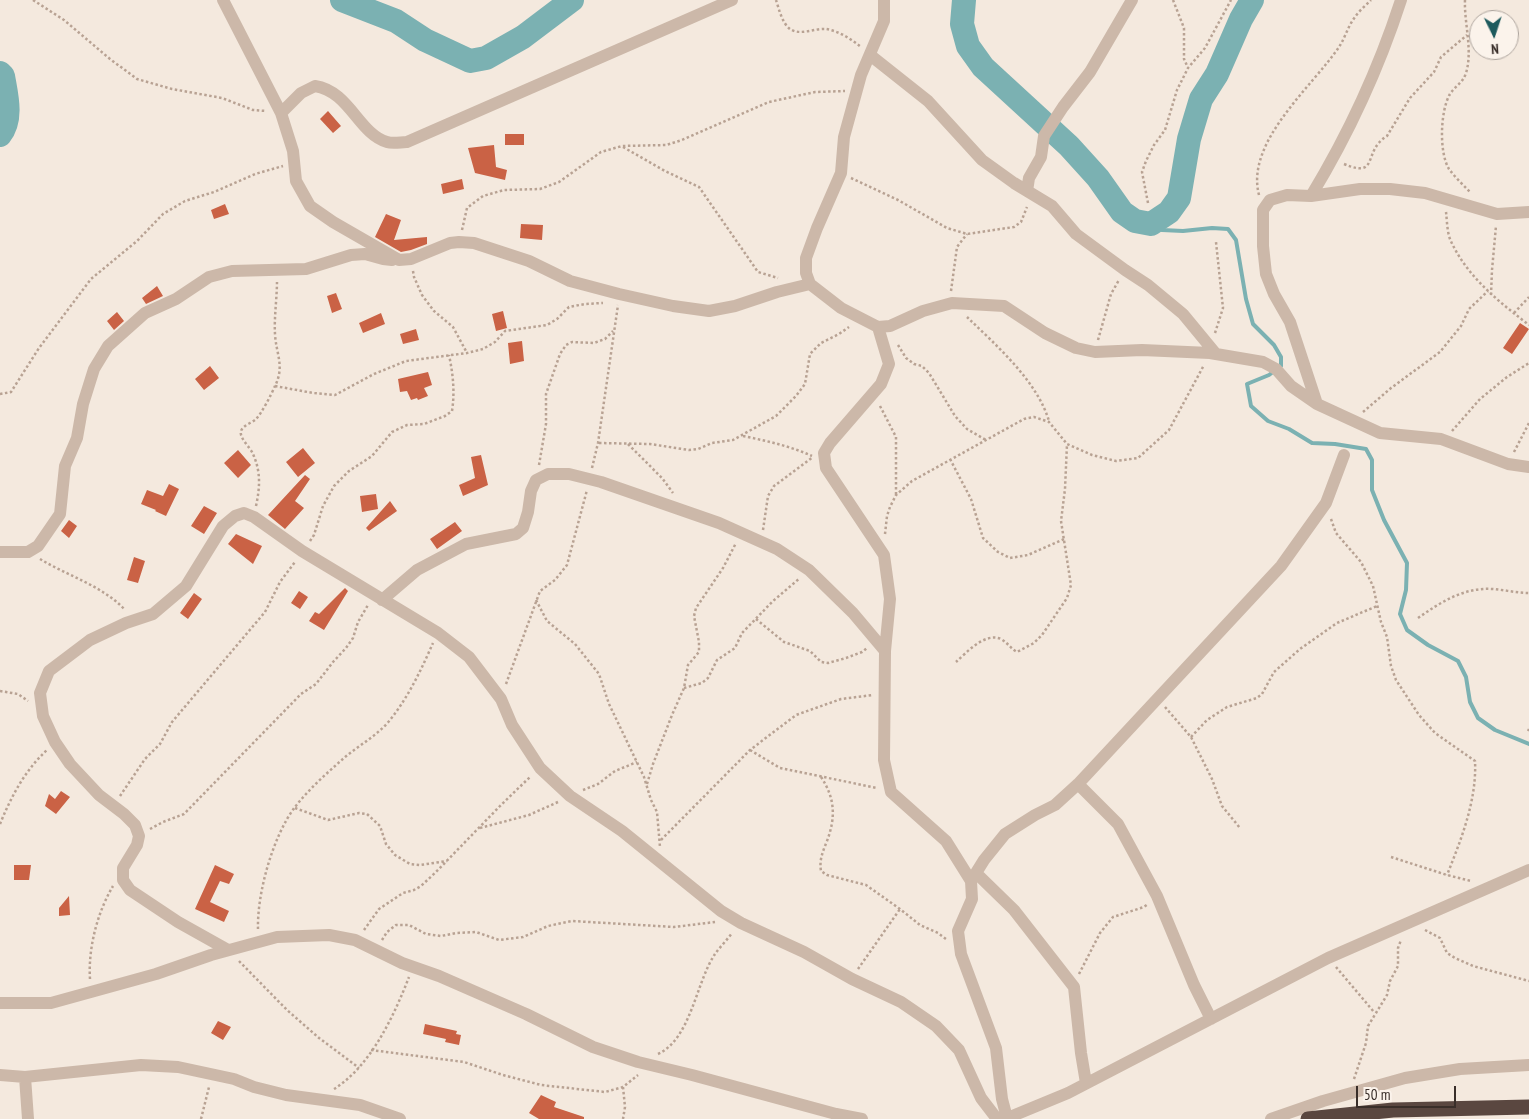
<!DOCTYPE html>
<html>
<head>
<meta charset="utf-8">
<style>
  body { margin:0 }
  #map { position:relative; width:1529px; height:1119px; overflow:hidden; background:#f4e9de; font-family:"PT Sans Narrow",sans-serif }
  canvas { display:block }
  .north { position:absolute; left:1469px; top:10px; width:50px; height:50px; box-sizing:border-box; background:#fbf3eb; border:1px solid #ada49d; border-radius:50%; rotate:176deg; font-size:14px; font-weight:700; line-height:20px; text-align:center; color:#392e29 }
  .north::after { content:''; display:block; margin:auto; width:18px; height:22px; background:#1d5a5d; clip-path:polygon(50% 0,100% 100%,50% 72%,0 100%) }
  .scale { position:absolute; left:1356px; top:1086px; width:100px; height:22px; box-sizing:border-box; border:2px solid #392e29; border-top:0; padding-left:6px; font-size:15px; line-height:18px; white-space:nowrap; color:#392e29; -webkit-text-stroke:4px #fbf3eb; paint-order:stroke }
</style>
</head>
<body>
<div id="map">
<canvas width="1529" height="1119"></canvas>
<div class="north">N</div>
<div class="scale">50 m</div>
</div>
<script>
const ctx = document.querySelector('canvas').getContext('2d');
ctx.lineJoin = 'round';
function trace(path, color, width, dash) {
  ctx.strokeStyle = color;
  ctx.lineWidth = width;
  ctx.lineCap = dash ? 'butt' : 'round';
  ctx.setLineDash(dash || []);
  ctx.stroke(path);
}
function fillPath(path, color) {
  ctx.fillStyle = color;
  ctx.fill(path, 'evenodd');
}
trace(new Path2D(`
  M1151 224 1162 230 1183 231 1212 228 1228 229 1236 240 1246 299 1253 324 1274 345 1281 357V366L1269 375 1247 384 1251 406 1268 421 1289 429 1312 443 1335 444 1366 449 1372 460V490L1384 520 1407 563 1406 590 1400 614 1407 630 1428 645 1458 661 1466 677 1470 702 1478 718 1495 730 1529 744`), '#7bb1b2', 4);
trace(new Path2D(`
  M342 0 396 21 425 40 470 61 486 58 523 37 572 0
  M964 0 962 24 968 46 983 67 1069 146 1098 178 1122 212 1135 221 1151 224 1169 212 1179 198 1189 139 1201 99 1217 74 1241 19 1252 0
  M0 73 3 76C6 94 13 119 0 135`), '#7bb1b2', 24);
fillPath(new Path2D(`
  M328 111 341 126 333 133 320 119Z
  M505 134H524V145H505Z
  M494 145 496 167 507 170 505 180 475 173 468 148Z
  M462 179 464 189 443 194 441 184Z
  M225 204 229 214 214 219 211 210Z
  M386 214 401 220 394 240 427 237V244L411 250 401 252 375 237Z
  M521 224 543 225 542 240 520 238Z
  M157 286 163 296 146 304 142 298Z
  M336 293 342 309 332 313 327 296Z
  M503 311 507 328 496 331 492 314Z
  M117 312 124 321 114 330 107 321Z
  M381 313 385 324 363 333 359 323Z
  M1520 323 1529 329 1512 354 1503 348Z
  M416 329 419 340 403 344 400 334Z
  M522 341 524 361 510 364 508 343Z
  M210 366 219 378 204 390 195 379Z
  M428 372 432 385 424 388 428 396 418 400 417 398 411 400 407 391 400 392 398 379Z
  M303 448 315 463 298 477 286 462Z
  M238 450 251 465 238 478 224 463Z
  M481 455 488 485 463 496 459 485 475 478 471 457Z
  M305 475 310 479 295 501 304 508 285 529 268 515Z
  M169 484 179 489 166 516 155 511 156 510 141 504 147 490 163 496Z
  M376 494 378 509 362 512 360 496Z
  M390 501 397 511 369 531 366 528Z
  M204 506 217 513 204 534 191 526Z
  M69 520 77 526 69 538 61 531Z
  M455 522 462 531 437 549 430 539Z
  M236 534 262 546 253 564 228 544Z
  M134 557 145 561 138 583 127 580Z
  M345 588 348 591 324 630 309 621 315 612 319 614Z
  M299 591 308 597 300 609 291 603Z
  M194 593 202 599 188 619 180 613Z
  M61 791 70 797 56 814 45 806 49 794 55 799Z
  M14 865H31L29 880H14Z
  M215 865 234 874 229 884 220 881 210 902 229 911 224 922 195 909Z
  M69 896 70 915 59 916V908Z
  M218 1021 231 1027 223 1040 211 1033Z
  M425 1024 457 1031 456 1034 461 1035 459 1045 445 1042 446 1039 423 1034Z
  M541 1095 556 1102 554 1107 584 1117V1119H539L529 1113Z`), '#ca6245');
trace(new Path2D(`
  M33 0 64 20 110 59 137 79 172 89 222 98 253 110 266 111
  M776 0C779 9 782 23 790 29 800 36 815 28 826 29 839 31 851 39 861 47
  M1173 0 1184 28V59L1188 68
  M1465 0C1464 23 1473 50 1466 73 1463 83 1455 86 1450 94 1440 111 1439 153 1449 169 1455 177 1463 185 1470 192
  M623 147 665 171 699 187 758 272 778 278
  M1344 164C1380 179 1362 151 1387 136L1410 98 1434 72 1441 57 1467 35
  M851 178 898 200 947 228 967 234 1014 227 1021 222 1027 207
  M1259 195C1245 142 1312 87 1339 47 1345 38 1348 26 1355 17 1359 11 1366 5 1371 0
  M1148 203 1142 172 1146 161 1154 145 1165 130 1177 90 1188 68 1205 48 1231 0
  M1446 212C1447 220 1447 231 1450 239 1466 276 1498 301 1529 325
  M462 230 467 208 483 196 504 190 540 189 559 182 601 152 622 146 666 145 682 140 769 102 815 92 845 91
  M413 271 414 277 422 295 434 311 453 327 467 353
  M951 291 957 247 967 234
  M1491 295 1492 270 1496 226
  M1514 313 1529 297
  M967 317C997 346 1037 381 1049 421
  M1215 333 1223 308 1216 242
  M1098 340 1111 294 1119 280
  M898 345 906 358 914 364 922 366 929 373 955 416 967 429 986 440
  M275 386 313 393 335 395 374 374 406 361 467 353 483 349 495 342 505 331 547 325 557 319 569 307 585 304 603 303
  M0 394 11 392 39 348 91 279 137 241 163 214 185 201 214 192 255 174 283 166
  M880 406 896 437V495
  M1363 412 1391 388 1440 352 1461 326 1469 309 1488 291
  M1452 431 1480 399 1507 377 1529 363
  M743 436C767 441 790 446 812 456
  M599 443 650 444 689 450 698 449 712 443 733 440 776 416 796 396 805 384 810 354 821 343 839 334 849 327
  M628 444 662 478 673 493
  M1514 452 1529 423
  M950 459 971 499 983 538 998 552 1010 558 1028 555 1064 539
  M539 465 546 424V394L560 354 566 345 572 342 594 343 605 339 613 331
  M592 468 598 443 618 305
  M256 506C260 487 261 472 253 454 250 447 239 438 241 431 243 425 252 423 256 419 262 413 271 395 275 386 285 366 276 354 275 334 274 317 277 298 277 281
  M1331 519 1336 533 1361 562 1373 586 1381 622 1387 637 1391 666 1396 680 1419 715 1435 733 1475 761C1477 800 1461 840 1447 875
  M763 530 768 496 774 486 813 457
  M885 534 887 516 890 507 896 495 912 481 1024 419 1034 417 1049 422 1067 444 1092 455 1116 461 1138 458 1169 430 1204 365
  M310 541 314 535 323 506 334 486 349 471 372 456 392 432 407 425 424 424 445 416 452 411C455 392 453 374 449 355
  M40 559C68 576 103 586 125 610
  M536 600 547 621 575 644 599 674 609 704 644 777 651 800 657 812 660 847
  M1418 618C1441 602 1464 587 1493 589 1505 590 1517 593 1529 593
  M756 619 784 642 810 651 821 662 828 663 846 658 862 652 867 648
  M956 662C967 652 985 632 1001 639 1008 643 1011 649 1017 652L1034 643 1042 635 1067 598 1071 585 1061 521 1065 489 1067 444
  M506 684 540 591 555 580 567 565 587 490
  M684 688 702 683 708 678 717 660 735 648 742 633 773 601 800 578
  M0 691 18 694 28 701
  M1165 707 1191 737 1212 779 1222 806 1240 828
  M1528 731 1529 729
  M1191 737 1207 720 1227 707 1257 698 1262 694 1274 672 1300 649 1337 623 1377 606
  M750 750 780 768 877 788
  M821 777C835 798 836 817 827 841 823 851 819 860 821 871L827 875 866 885 900 909 920 925 938 933 946 939
  M647 784 653 764 672 715 684 688 688 665 699 652V642L694 616 696 608 723 568 736 543
  M583 790 598 784 615 771 637 762
  M120 796 145 759 160 744 172 722 265 612 280 582 295 562
  M295 808 328 820 359 813 367 814 380 826 386 844 395 855 410 864 420 865 447 861
  M0 824C11 797 25 770 47 750
  M480 828 529 815 558 802
  M150 829 163 822 184 814 301 694 316 684 333 662 346 648 353 638 358 622 368 605
  M661 840 750 750 796 715 841 699 873 695
  M1391 857 1447 875 1471 881
  M258 929C257 893 273 836 295 807 309 789 327 773 344 758 359 745 377 736 390 720 409 696 421 670 433 643
  M364 930 379 909 403 893 414 890 421 886 436 872 500 806 531 776
  M1425 930 1440 938 1447 953 1455 958 1473 966 1529 981
  M382 940 387 932 396 925H409L426 934 441 936 456 933 476 932 499 940 523 937 548 926 572 921 674 927 715 922
  M239 961 287 1010 319 1038 359 1068
  M1336 967 1374 1012
  M858 969 900 909
  M1079 974 1100 933 1113 917 1144 907 1148 904
  M90 979C88 949 97 913 113 886
  M371 1050 464 1062 503 1075 541 1085 605 1092 623 1087 638 1075
  M658 1054C691 1039 696 982 715 954 720 947 727 940 732 933
  M1354 1079 1366 1043 1368 1026 1387 995 1390 981 1398 966V948L1401 940
  M623 1087 625 1107 623 1119
  M334 1089C370 1067 394 1016 409 977
  M201 1119 209 1087`), '#b8a293', 2.5, [2.5, 2.5]);
trace(new Path2D(`
  M223 0 281 113 293 151 296 181 310 206 333 222 399 260 411 259 450 243 459 242 474 243 529 261 570 281 619 294 673 306 709 311 735 306 777 292 810 284
  M884 0V21L861 75 844 137 841 173 817 228 806 258V273L810 284 841 308 878 327 889 364 881 384 830 443 824 453 826 468 884 555 890 599 885 651 884 760 891 792 946 841 971 881 972 899 958 931 961 954 996 1048 1002 1099 1007 1118
  M870 55 928 101 982 160 1014 183 1052 206 1076 234 1125 270 1148 285 1183 314 1216 354
  M281 113 301 93 315 86C349 91 359 134 387 142 393 144 401 142 407 142L732 0
  M1027 191 1029 178 1041 157 1044 136 1063 107 1090 72 1132 0
  M1311 196C1348 135 1379 68 1401 0
  M878 327 890 326 923 311 952 303 1004 306 1045 333 1076 348 1095 352 1142 350 1210 353 1263 362 1276 369 1291 386 1317 404 1380 433 1441 439 1508 464 1529 467
  M1317 404 1290 322 1274 294 1266 274 1263 246V210L1270 200 1287 195 1311 196 1360 189H1390L1425 193 1497 214 1529 212
  M0 552H28L38 546 60 514 65 466 77 438 83 404 94 369 108 346 145 313 176 299 209 277 232 271 306 269 351 255 365 254 383 259 392 260
  M382 600 417 570 466 544 516 534 523 528 528 512 531 491 536 480 548 474H569L601 482 719 523 777 549 809 570 853 613 885 651
  M1078 784 1118 824 1157 896 1194 985 1211 1019
  M976 873 1014 910 1074 987 1081 1053 1086 1083
  M971 881 984 860 1005 834 1035 815 1055 805 1078 784 1281 566 1326 503 1344 455
  M228 950 178 922 130 890 123 880V868L137 845 139 836 135 825 124 814 99 795 70 764 55 742 43 716 40 693 49 671 90 640 126 623 153 614 186 586 223 526 235 516 244 513 254 517 302 551 438 633 469 657 501 699 512 725 540 768 570 796 622 831 721 911 741 923 804 952 852 979 901 1002 936 1026 959 1050 981 1098 997 1119
  M0 1003H51L156 974 211 955 277 937 329 935 355 940 402 963 439 976 526 1014 593 1047 638 1062 692 1075 836 1114 862 1119
  M0 1075 25 1077 141 1065 178 1067 234 1079 254 1087 286 1095 360 1105 400 1119
  M25 1077 28 1119
  M1005 1119 1068 1093 1328 958 1529 870
  M1271 1119 1323 1101 1405 1078 1460 1069 1529 1065`), '#ccb8a9', 12);
trace(new Path2D(`
  M1308 1119 1393 1110 1529 1107`), '#5a4740', 15);
</script>
</body>
</html>
